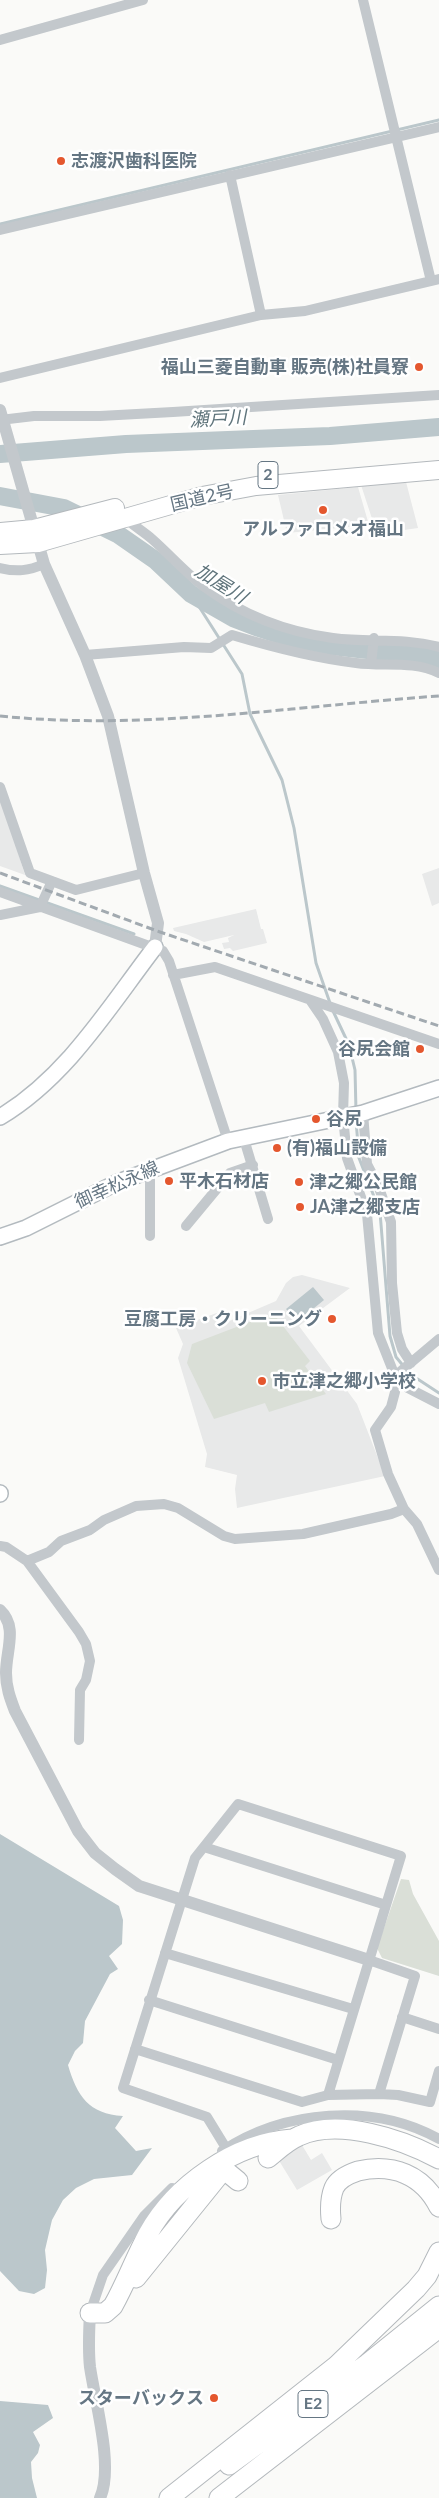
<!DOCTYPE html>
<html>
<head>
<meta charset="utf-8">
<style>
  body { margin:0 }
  canvas { display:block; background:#fafaf8 }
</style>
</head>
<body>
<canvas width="439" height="2498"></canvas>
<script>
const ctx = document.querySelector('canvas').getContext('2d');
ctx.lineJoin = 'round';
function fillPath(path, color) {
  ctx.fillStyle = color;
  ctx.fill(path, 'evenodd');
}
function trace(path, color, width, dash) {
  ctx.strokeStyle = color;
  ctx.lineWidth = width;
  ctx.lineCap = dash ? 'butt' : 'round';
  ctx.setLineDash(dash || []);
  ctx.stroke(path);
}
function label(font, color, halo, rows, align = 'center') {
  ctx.font = font + ' Lato,"Noto Sans JP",sans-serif';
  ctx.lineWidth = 5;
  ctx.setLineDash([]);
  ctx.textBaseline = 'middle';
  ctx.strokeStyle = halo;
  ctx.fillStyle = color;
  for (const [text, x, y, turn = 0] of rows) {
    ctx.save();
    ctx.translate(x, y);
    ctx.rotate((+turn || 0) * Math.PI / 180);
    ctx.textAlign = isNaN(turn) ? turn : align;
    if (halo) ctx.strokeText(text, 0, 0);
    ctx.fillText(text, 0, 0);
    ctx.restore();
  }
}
fillPath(new Path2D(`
  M406 482 418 528 377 534 361 485Z
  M358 487 369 525 287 533 278 495Z
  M0 795 25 875 0 866Z
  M439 868V903L432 906 422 874Z
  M256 909 261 929H263L267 943 233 951 230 948 224 949 222 943 229 942 228 938 234 935 204 942 186 934 174 931 173 928Z
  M302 1275 350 1288 299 1326 357 1404 385 1476 237 1508 235 1489 237 1475 205 1467 207 1454 178 1358 183 1344 176 1328 222 1311 227 1322 276 1301 286 1283 293 1277Z
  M302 2145 311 2160 322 2153 332 2170 297 2190 278 2159Z`), '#e8e9e9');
fillPath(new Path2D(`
  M273 1313 310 1361 305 1366 326 1394 269 1412 265 1403 214 1419 187 1363 192 1344Z
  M401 1879 409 1880 413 1894 439 1941V1976L382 1958 377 1948Z`), '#dadfd7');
fillPath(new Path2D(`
  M313 1287 324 1300 297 1322 286 1309Z
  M0 1834 119 1906 123 1920 122 1944 109 1956 118 1969 110 1974 85 2021 83 2043 75 2051 68 2065C77 2096 89 2114 123 2116L115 2128 136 2151 152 2148 132 2175 94 2179 76 2188 63 2200 52 2220 45 2250 47 2270 45 2288 34 2294 19 2291 0 2271Z
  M0 2401 48 2405 53 2418 33 2432 40 2445 38 2453 31 2462 32 2478 37 2498H0Z`), '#bbc7cb');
trace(new Path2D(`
  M0 224 439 120
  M191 594 242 674 250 714 282 780 294 828 316 963 330 1003
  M0 886 134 934
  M333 1011 349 1045 355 1070 356 1111
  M356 1120 359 1158 380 1212 390 1336 396 1357 410 1374 439 1393`), '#bbc7cb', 3);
trace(new Path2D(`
  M0 454 126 444 330 436 439 427
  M0 496 64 508 119 535 155 560 191 594 233 618 259 628 289 638 322 645 431 657 439 660`), '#bbc7cb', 18);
const secondary = new Path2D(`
  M0 1117C67 1077 109 1007 155 947
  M0 1237 26 1228 116 1183 228 1141 363 1113 439 1088
  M0 1493V1494`);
const trunk = new Path2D(`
  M0 532 34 529 115 508
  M0 545 38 543 202 496 256 486 439 470`);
const motorway = new Path2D(`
  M268 2158C278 2150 287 2141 299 2136 339 2118 402 2139 439 2159
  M331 2219C330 2209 330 2198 334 2188 338 2179 349 2174 358 2171 393 2163 423 2175 439 2207
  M136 2278 220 2174 227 2172 238 2181
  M90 2313H105L113 2306C126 2283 135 2258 148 2234 175 2185 235 2143 292 2139
  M229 2465 367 2364 439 2306
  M169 2498 336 2366 416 2289 427 2276 439 2252
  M219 2498 439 2328`);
trace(secondary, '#b3babf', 18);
trace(trunk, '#b4b9bd', 20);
trace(motorway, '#b4b9bd', 21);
trace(new Path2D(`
  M363 0 431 281
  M0 40 143 0
  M230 175 261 315
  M0 230 439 127
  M0 378 261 315 305 311 439 279
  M0 420 34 416H100L173 412 439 395
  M125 518C134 526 144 532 152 539 169 554 185 572 203 586 241 614 286 632 333 638 370 643 401 637 439 647
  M0 568C17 572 28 571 44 564
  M85 655 184 647 211 648 232 635C272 647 313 658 356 663 384 667 412 660 439 673
  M371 664 374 638
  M0 787 30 873 76 890 144 873
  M0 892 163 951 169 961 228 1141
  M0 915 40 907 52 881
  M173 975 215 967 439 1044
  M310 1000 323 1019 338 1052 344 1083 343 1116 347 1158 367 1214 378 1333 395 1376V1392L391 1407 375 1430 388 1474 404 1509 417 1524 439 1570
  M363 1113 367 1164 378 1185 391 1222 392 1283 397 1333 402 1349 411 1363
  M244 1139 268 1219
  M150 1168V1236
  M186 1226 230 1173 253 1165
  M395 1376 439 1339
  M395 1376 408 1388 439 1404
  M0 1546 6 1547 27 1561 49 1552 61 1541 90 1530 104 1520 136 1506 164 1504 178 1508 224 1536 235 1539 303 1534 391 1514 404 1509
  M27 1561 79 1632 86 1644 90 1661 86 1680 80 1690 79 1740
  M204 1847 386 1905
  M165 1953 353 2009
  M149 2000 338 2060
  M402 2017 439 2029
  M135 2049 302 2102 328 2095 401 1856 238 1804 195 1858 123 2088 207 2117 226 2148
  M379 2094 398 2095 430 2102 439 2071
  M328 2095 379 2094 415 1976 369 1960
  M222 2151C284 2110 373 2102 439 2139
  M90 2313 103 2275 144 2216 172 2188`), '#c3c8cc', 10);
trace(new Path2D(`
  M0 410 44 564 85 655 108 716 144 873 158 923 155 947
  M0 1610C18 1627 6 1650 6 1673 6 1687 10 1698 15 1711L78 1831 95 1853 115 1869 139 1886 369 1960
  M90 2313C89 2331 88 2349 90 2367 95 2402 114 2467 100 2498`), '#c3c8cc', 12);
trace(secondary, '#fff', 15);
trace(trunk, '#fff', 18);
trace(motorway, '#fff', 19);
trace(new Path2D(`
  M0 716C146 731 293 706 439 696
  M0 873 160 932 439 1026`), '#a2aab0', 3, [8, 4]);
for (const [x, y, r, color] of [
  [61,161,5,"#e4572e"],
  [419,367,5,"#e4572e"],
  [323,510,5,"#e4572e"],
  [420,1049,5,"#e4572e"],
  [316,1119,5,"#e4572e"],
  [277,1148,5,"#e4572e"],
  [169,1181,5,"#e4572e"],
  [299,1182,5,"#e4572e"],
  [300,1207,5,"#e4572e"],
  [332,1319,5,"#e4572e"],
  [262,1381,5,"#e4572e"],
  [214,2398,5,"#e4572e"]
]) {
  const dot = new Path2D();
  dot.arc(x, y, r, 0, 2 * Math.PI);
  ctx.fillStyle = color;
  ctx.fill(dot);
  trace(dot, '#fff', 2);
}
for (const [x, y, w] of [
  [268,475,20],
  [313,2404,30]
]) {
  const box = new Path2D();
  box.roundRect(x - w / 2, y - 13.5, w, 27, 4);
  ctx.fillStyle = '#fff';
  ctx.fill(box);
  trace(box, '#657683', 1);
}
label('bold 16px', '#657683', null, [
  ["2",268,475],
  ["E2",313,2404]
]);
label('bold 18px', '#657683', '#fff', [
  ["志渡沢歯科医院",71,161],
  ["福山三菱自動車 販売(株)社員寮",409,367,"right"],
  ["アルファロメオ福山",323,529,"center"],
  ["谷尻会館",410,1049,"right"],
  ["谷尻",326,1119],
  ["(有)福山設備",287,1148],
  ["平木石材店",179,1181],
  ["津之郷公民館",309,1182],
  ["JA津之郷支店",310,1207],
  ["豆腐工房・クリーニング",322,1319,"right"],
  ["市立津之郷小学校",272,1381],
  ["スターバックス",204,2398,"right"]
], 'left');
label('18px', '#657683', '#fff', [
  ["国道2号",202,498,-13],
  ["御幸松永線",117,1185,-24]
]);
label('italic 19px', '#60757c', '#fff', [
  ["瀬戸川",218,419,-3],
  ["加屋川",221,584,32]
]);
</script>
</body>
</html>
